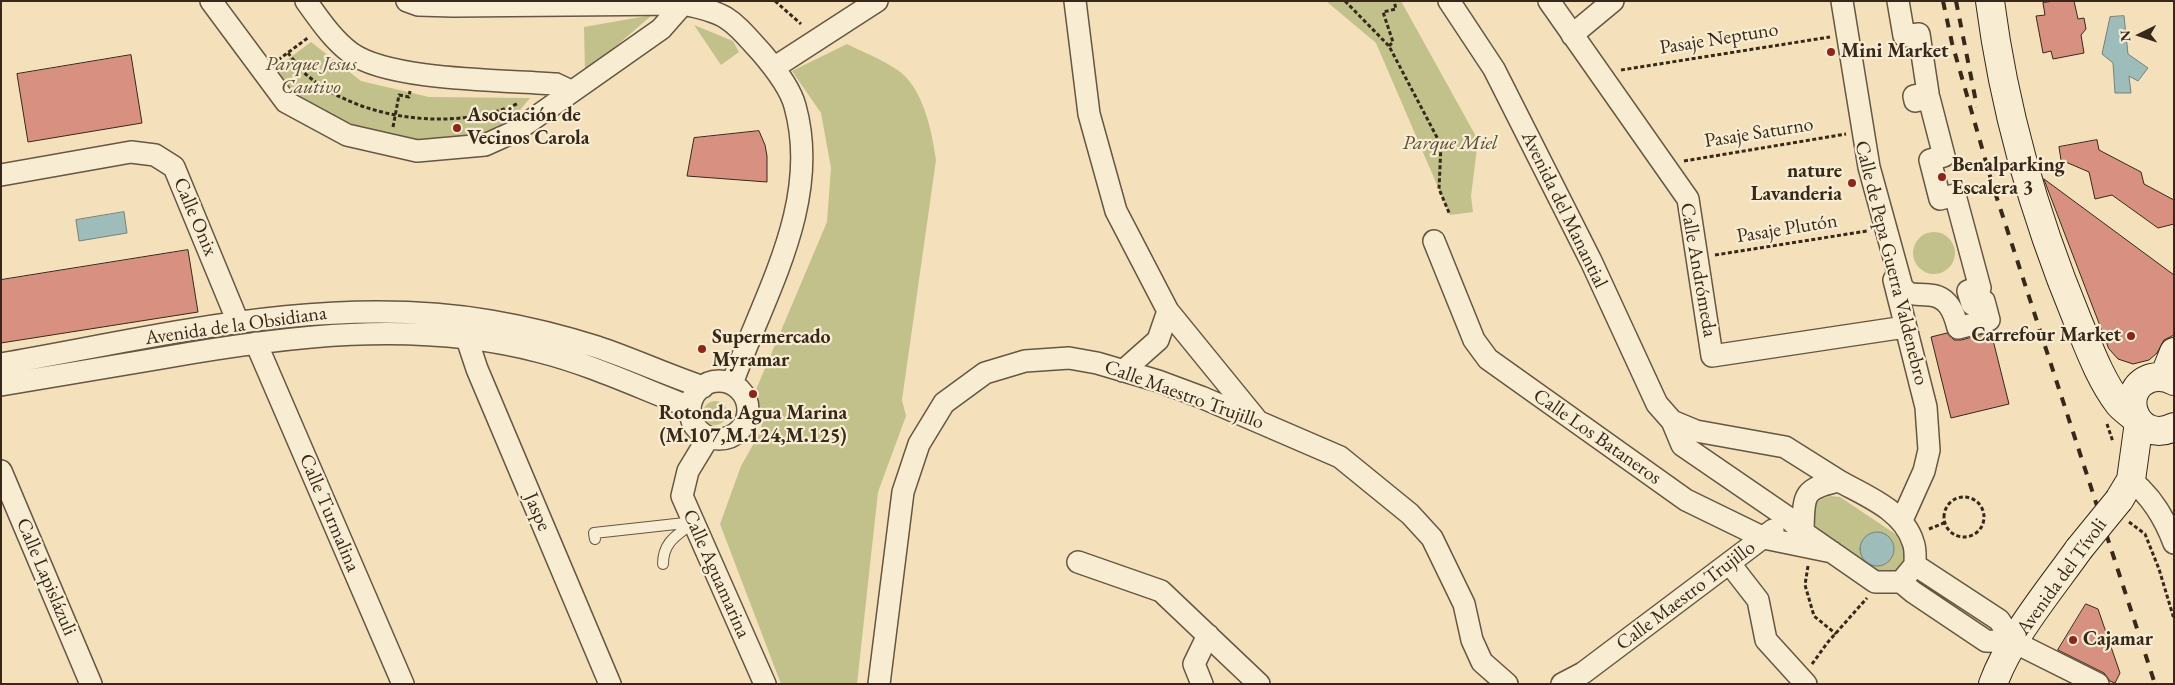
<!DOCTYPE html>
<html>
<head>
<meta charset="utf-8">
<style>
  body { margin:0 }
  #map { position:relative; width:2175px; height:685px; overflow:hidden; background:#f4e1bb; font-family:"EB Garamond",serif }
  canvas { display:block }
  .frame { position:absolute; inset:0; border:2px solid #37281a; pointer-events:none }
  .north { position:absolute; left:2115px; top:10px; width:50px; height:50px; -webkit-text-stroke:4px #f8ecd3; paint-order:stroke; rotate:266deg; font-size:14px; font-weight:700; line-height:20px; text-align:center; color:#37281a }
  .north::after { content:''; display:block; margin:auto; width:18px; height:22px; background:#37281a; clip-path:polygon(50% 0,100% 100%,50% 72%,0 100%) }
</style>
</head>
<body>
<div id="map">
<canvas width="2175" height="685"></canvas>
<div class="frame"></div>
<div class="north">N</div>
</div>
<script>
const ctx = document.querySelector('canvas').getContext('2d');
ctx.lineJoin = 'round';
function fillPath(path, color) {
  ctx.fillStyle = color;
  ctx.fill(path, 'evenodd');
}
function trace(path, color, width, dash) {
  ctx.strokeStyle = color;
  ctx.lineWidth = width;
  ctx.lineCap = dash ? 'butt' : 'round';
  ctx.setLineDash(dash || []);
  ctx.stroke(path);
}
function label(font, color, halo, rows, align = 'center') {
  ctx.font = font + ' "EB Garamond",serif';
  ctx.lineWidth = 4.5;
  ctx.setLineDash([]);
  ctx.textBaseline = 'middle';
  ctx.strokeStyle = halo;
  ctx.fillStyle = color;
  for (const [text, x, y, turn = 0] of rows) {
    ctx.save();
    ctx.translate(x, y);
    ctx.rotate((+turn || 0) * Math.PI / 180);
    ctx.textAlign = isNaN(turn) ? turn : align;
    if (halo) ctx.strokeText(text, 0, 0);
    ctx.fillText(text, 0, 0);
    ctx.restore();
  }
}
fillPath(new Path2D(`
  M1326 1H1401L1478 140 1471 196 1473 212 1450 215 1376 43Z
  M652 15 585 73 584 27Z
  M694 25 733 41 739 52 721 65Z
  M311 42 361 81 429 97 530 98 511 121 482 138 419 143 346 127 292 97 272 71Z
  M847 44C863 52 881 59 896 69 923 86 932 131 936 160L902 400 906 416 878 492 857 684H781L720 524 741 466 762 429 755 392 827 222 831 168 821 113 792 71Z
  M1913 253a21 21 0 1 1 42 0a21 21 0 1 1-42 0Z
  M703 413a12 12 0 1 1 24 0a12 12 0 1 1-24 0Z
  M1830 496 1840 497 1903 539 1906 545 1905 566 1890 575 1877 574 1814 533C1811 514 1808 502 1830 496Z`), '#c2c18b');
const water = new Path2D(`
  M2124 16 2128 54 2148 68 2138 81 2129 76 2131 93H2115L2113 63 2102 54 2110 17Z
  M124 212 127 233 79 241 76 220Z
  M1860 549a17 17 0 1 1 34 0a17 17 0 1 1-34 0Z`);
fillPath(water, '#9ebcb9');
trace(water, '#758179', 1);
const building = new Path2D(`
  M2054 1H2074L2078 19 2084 18 2086 29 2081 35 2084 53 2053 59 2051 51 2043 53 2036 16 2045 15 2043 3Z
  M131 55 142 123 28 142 17 74Z
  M759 131 765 145 767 156V182L687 176 694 138Z
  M2097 140 2099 150 2141 172 2144 184 2174 200V224L2158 228 2112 195 2095 199 2089 172 2061 160 2059 147Z
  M2044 179 2174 275V335L2164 340 2157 353 2149 360 2133 364 2118 359 2109 349Z
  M188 250 198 312 1 343V280Z
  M1991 332 2009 404 1951 418 1931 337 1947 333 1954 340H1961Z
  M2086 604 2098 609 2120 673 2115 683 2110 681 2104 673 2058 650Z`);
fillPath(building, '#d89081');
trace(building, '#37281a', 1);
const lane = new Path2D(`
  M595 539 594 533 694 522C678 535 663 541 663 564`);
const street = new Path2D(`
  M211 1 286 102 347 135 417 151 485 145 516 131 661 29 683 4
  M306 1C319 19 333 40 351 53 390 81 506 80 556 84L571 91
  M407 1 418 5 453 6 683 4C728 13 731 19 761 52 773 66 790 87 795 106 822 203 763 296 732 384
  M1075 1 1089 114 1116 211 1168 311 1256 419
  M1449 1 1494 69 1591 261 1657 404 1672 421 1682 445 1787 517 1803 532
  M1549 1 1688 199 1712 356 1905 327
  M1842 1 1869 167 1902 287 1908 293C1915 295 1921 294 1929 295 1948 296 1954 312 1958 328L1989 320 1984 301 1972 304 1968 291 1980 288 1955 195 1940 199 1930 160 1944 156 1929 98 1915 101 1914 96 1928 93 1919 34 1904 36 1898 1
  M1572 35 1613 1
  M775 67 877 1
  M1 175 131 152 155 155 174 167 238 322
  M1434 241 1474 340 1488 359 1686 500 1764 538 1832 552
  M1894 280 1926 407 1929 450 1924 471 1902 520
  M467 339 477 369 610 684
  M256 343 403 684
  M1 364C162 336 326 293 491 321 526 327 563 336 597 347 633 359 667 375 703 387
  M1123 371 1158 340 1168 311
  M690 410a29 29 0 1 1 58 0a29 29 0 1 1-58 0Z
  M1 385C55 376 108 367 162 358 286 336 416 319 541 352 592 365 640 388 690 407
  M1672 421 1696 431 1785 447 1839 481
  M708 438 688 471 682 496 765 684
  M1 471 91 684
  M2131 480C2151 496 2165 519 2174 543
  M1839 481C1866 496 1903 510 1913 542 1916 549 1915 558 1915 565L1901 582H1875L1803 532C1804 496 1801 489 1839 481Z
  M1078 562 1161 591 1259 684
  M1730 564 1758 600 1766 640 1806 684
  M1915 565 1999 620 2014 642
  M1901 582 1913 592 1986 641 2014 642 2098 684
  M879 684 903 492 919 444 944 403 985 373 1025 361 1069 358 1097 363 1158 381 1201 397 1340 457 1410 514 1432 538 1464 604 1472 640 1482 662 1507 684
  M1202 684 1194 664 1208 635
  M1562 684 1583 673 1773 530`);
const secondary = new Path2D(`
  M1990 1C2004 110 2035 217 2077 319 2089 348 2100 379 2119 404 2123 409 2131 414 2136 419
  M2164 377 2174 352
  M2174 381C2167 377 2159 376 2151 378 2115 390 2136 446 2174 427
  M2119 500 2131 480 2139 422
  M1993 684C2010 637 2050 590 2079 549`);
trace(lane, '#665642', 12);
trace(street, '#665642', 24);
trace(secondary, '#37281a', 30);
trace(new Path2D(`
  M775 1 801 24
  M1345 1 1389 46 1441 145 1439 189 1450 215
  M1389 46 1393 42 1383 12 1396 9 1394 1
  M288 53C294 60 300 70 308 76 361 121 457 132 519 103
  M278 60 309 37
  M1621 70 1830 37
  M393 127 399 95 409 97 410 91
  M1684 161 1846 134
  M1715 255 1867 231
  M2107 424 2113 442
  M1944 517a20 20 0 1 1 40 0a20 20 0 1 1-40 0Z
  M2129 522 2145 534 2159 569 2174 619
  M1929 529 1944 523
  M1808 566 1805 585 1814 616 1836 634
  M1812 664 1828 642 1867 598`), '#37281a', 3, [4, 2.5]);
trace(lane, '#f8ecd3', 10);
trace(street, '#f8ecd3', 21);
trace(secondary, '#f8ecd3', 28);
trace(new Path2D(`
  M1943 1 1952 43 1992 183 2155 684
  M1956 1 1977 107`), '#37281a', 4, [9, 9]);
const secondaryBridge = new Path2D(`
  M2079 549 2119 500`);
trace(secondaryBridge, '#37281a', 30, []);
trace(secondaryBridge, '#f8ecd3', 28);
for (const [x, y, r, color] of [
  [1831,52,5,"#8f2418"],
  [457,128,5,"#8f2418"],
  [1942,177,5,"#8f2418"],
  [1852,183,5,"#8f2418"],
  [2131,336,5,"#8f2418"],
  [702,349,5,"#8f2418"],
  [753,394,5,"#8f2418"],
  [2073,640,5,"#8f2418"]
]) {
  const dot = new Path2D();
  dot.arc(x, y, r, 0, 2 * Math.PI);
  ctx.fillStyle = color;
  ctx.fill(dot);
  trace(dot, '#f8ecd3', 2);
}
label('20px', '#37281a', '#f8ecd3', [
  ["Pasaje Neptuno",1719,39,-9],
  ["Pasaje Saturno",1759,133,-9],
  ["Avenida del Manantial",1564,210,64],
  ["Calle Onix",195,217,67],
  ["Pasaje Plutón",1787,229,-9],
  ["Calle de Pepa Guerra Valdenebro",1891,263,76],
  ["Calle Andrómeda",1698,270,80],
  ["Avenida de la Obsidiana",236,326,-8],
  ["Calle Maestro Trujillo",1184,395,20],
  ["Calle Los Bataneros",1597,437,35],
  ["Jaspe",537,512,67],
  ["Calle Turmalina",329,513,67],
  ["Calle Aguamarina",716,574,66],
  ["Calle Lapislázuli",46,577,67],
  ["Avenida del Tívoli",2062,577,-54],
  ["Calle Maestro Trujillo",1686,596,-37]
]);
label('bold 20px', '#37281a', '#f8ecd3', [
  ["Mini Market",1841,52],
  ["Asociación de",467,116],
  ["Vecinos Carola",467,139],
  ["Benalparking",1952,166],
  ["Escalera 3",1952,189],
  ["nature",1842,172,"right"],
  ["Lavanderia",1842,195,"right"],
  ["Carrefour Market",2121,336,"right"],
  ["Supermercado",712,338],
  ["Myramar",712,361],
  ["Rotonda Agua Marina",753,414,"center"],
  ["(M.107,M.124,M.125)",753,437,"center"],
  ["Cajamar",2083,640]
], 'left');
label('italic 20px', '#5a4e36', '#f8ecd3', [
  ["Parque Jesus",311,65],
  ["Cautivo",311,88],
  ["Parque Miel",1450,144]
]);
</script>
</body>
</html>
